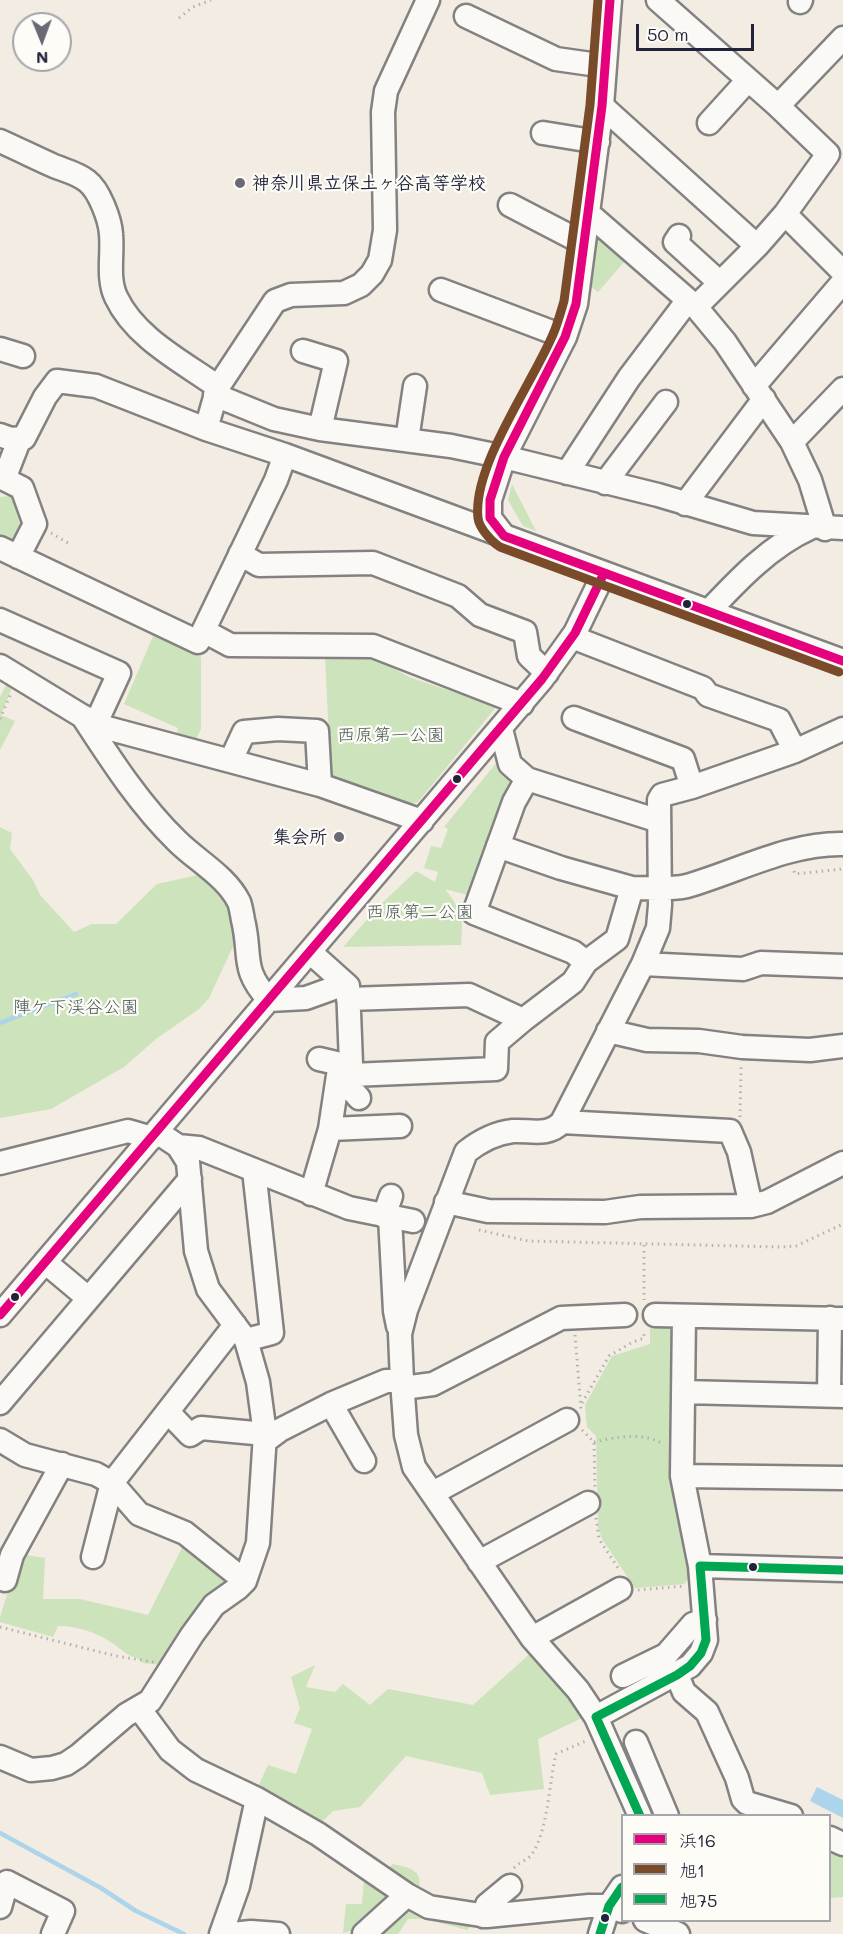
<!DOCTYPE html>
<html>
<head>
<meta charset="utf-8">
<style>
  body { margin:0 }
  #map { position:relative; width:843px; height:1934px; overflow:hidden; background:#f2ece2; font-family:Mali,"Klee One",sans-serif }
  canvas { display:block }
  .legend { position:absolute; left:621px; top:1814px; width:210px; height:108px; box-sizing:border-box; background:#fdfcf7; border:2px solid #a5a5ac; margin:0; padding:8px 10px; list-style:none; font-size:18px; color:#22223b }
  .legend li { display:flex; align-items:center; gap:12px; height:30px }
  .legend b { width:30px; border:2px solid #a5a5ac }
  .north { position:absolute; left:12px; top:12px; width:60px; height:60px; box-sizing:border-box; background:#fdfcf7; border:2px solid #a5a5ac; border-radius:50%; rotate:179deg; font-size:16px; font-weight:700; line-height:24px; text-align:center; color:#22223b }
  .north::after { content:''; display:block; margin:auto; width:21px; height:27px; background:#6b6975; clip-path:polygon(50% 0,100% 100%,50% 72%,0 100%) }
  .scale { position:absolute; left:636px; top:24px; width:118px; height:27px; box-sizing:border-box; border:3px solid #22223b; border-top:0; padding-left:8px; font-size:18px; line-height:21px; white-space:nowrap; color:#22223b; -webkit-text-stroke:4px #fdfcf7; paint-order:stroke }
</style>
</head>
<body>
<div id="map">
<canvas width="843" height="1934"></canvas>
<ul class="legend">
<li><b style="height:8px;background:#e5007d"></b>浜16</li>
<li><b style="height:8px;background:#7a4b2a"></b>旭1</li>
<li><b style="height:8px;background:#00a651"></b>旭75</li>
</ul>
<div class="north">N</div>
<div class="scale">50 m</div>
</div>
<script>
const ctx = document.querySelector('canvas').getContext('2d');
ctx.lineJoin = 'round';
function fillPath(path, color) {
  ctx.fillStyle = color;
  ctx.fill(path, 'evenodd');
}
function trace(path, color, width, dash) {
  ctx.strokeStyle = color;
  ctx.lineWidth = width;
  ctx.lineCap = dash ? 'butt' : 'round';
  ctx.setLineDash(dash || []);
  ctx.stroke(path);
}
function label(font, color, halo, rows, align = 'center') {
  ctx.font = font + ' Mali,"Klee One",sans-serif';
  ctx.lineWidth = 4.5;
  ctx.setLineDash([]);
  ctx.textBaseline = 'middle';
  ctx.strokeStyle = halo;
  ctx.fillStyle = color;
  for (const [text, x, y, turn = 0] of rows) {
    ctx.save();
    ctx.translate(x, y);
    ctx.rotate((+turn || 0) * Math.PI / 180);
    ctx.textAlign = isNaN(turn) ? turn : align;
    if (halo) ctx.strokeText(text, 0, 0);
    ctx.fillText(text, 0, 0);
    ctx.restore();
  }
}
fillPath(new Path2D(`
  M594 223 630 255 598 292 585 282Z
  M512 484 536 531 523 526 508 500Z
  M17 495 29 528 20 544 0 535V497Z
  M154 634 201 657V729L195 741 176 737 178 728 124 704Z
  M325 657H373L411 678 497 706 418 802 405 806 331 778Z
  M7 683 13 685 1 715 15 721 0 750V697Z
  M502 756 517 781 475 897 445 889C463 913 463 915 461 945L343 947 380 905 416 871 435 882 438 872 424 868 431 846 441 848 448 829 444 827Z
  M0 827 12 833 10 849 33 880 40 895 74 932 92 924H116L157 884 207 873 228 895 237 938 209 998 199 1009 156 1039 124 1067 51 1109 0 1118Z
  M674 1323 672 1477 676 1511 691 1576 684 1584 635 1588 602 1539 598 1528 596 1436 587 1427 585 1405 612 1356 650 1344V1324Z
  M187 1538 238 1581 169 1666 143 1663C138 1657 134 1658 127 1654 122 1651 117 1646 112 1643 96 1632 77 1626 58 1626L53 1637 0 1622V1617L20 1554 45 1558 43 1599H80L148 1615Z
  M533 1651 571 1693 584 1717 538 1739 544 1789 490 1795 482 1773 406 1756 360 1807 333 1811 308 1836 256 1791 268 1765 296 1774 312 1729 294 1723 300 1708 291 1677 315 1665 306 1687 335 1692 343 1684 370 1705 388 1689 473 1705Z
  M830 1829 843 1836V1897L830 1898Z
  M393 1864C417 1869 423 1872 418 1897L472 1925 467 1930 425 1919H408L398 1934H370L361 1928 343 1933 346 1904H362L365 1869 384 1872Z`), '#cce3bb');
fillPath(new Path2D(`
  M817 1787 843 1800V1818L810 1801Z`), '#acd4ea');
trace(new Path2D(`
  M0 1023 76 994
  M0 1833 101 1888 136 1911 184 1934`), '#acd4ea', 4.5);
const minor = new Path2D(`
  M610 0 602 106 576 304 565 337 504 457 490 500V518L504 536 843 661
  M658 0 778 106 828 154 785 214 757 246 696 307
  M800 2 801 0
  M466 16 556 59 605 66
  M602 106 757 246
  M778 106 843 38
  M709 123 748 80
  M543 133 598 142
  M0 141C18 149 36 158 54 166 66 171 77 173 87 181 99 190 110 219 111 234 113 255 107 278 116 297 135 338 183 362 218 387L206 429
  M510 205 583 243
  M588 213 696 307 725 342 792 442 810 480 825 529
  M785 214 843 272
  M679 236 675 242 719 282
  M441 290 565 337
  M0 349 23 356
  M303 351 336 361 320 429
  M754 386 843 282
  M218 387 275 301 291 295 344 293 361 285 372 274 380 260 385 230 383 112 386 91 428 0
  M215 395 274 419 320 429 451 446 504 457 658 495 753 523 843 528
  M0 435 11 439 24 438 45 397 57 381 96 386 206 429 285 455 504 536
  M407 440 415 386
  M792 442 843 389
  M567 473 629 378 688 300
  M605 483 666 402
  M685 504 764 399
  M0 548 198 642 276 480 285 455
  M240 554 259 565 373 563 458 596 480 615 525 632 529 656 547 673
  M18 557 35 524 22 488 4 479 20 438
  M708 612C738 580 770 546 810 528
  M0 620 119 673 96 723
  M204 631 230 645 373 646 522 704
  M572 637 703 688 708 695 779 720 795 751
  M0 666 82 716 107 728 320 785 422 821
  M83 717C111 760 140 805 177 841 197 861 226 876 239 902 241 907 242 915 243 920 252 957 240 968 269 1000L306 998 345 984
  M574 718 683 759 692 787
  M501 729 510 764 527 779
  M231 760 244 732 278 729 317 731 320 785
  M498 846 561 868 632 888
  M310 952 348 986 352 1090 359 1098
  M586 962 573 952 474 913 514 802 527 779 659 821
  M643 964 743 969 761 963 843 966
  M348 999 469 995 523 1020
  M608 1031 647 1040 699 1041 742 1047 810 1050 843 1046
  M319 1059 336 1063 339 1069
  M351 1075 496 1069 497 1042 523 1020 573 982 586 962 617 939 632 888C650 888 670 890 687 886 739 871 789 843 843 844
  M330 1129 400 1126
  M178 1146 199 1148 349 1208 413 1221
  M0 1163 128 1131 152 1138
  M311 1194 330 1129 339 1069H349
  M446 1202 488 1211 605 1212 640 1207 751 1206 739 1152 730 1131 562 1122
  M751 1206 767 1202 843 1163
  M384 1216 391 1196
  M390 1217 395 1311 398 1326
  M45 1262 88 1298
  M0 1315 542 679 575 633 604 573
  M655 1315 843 1319
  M246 1340 272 1333 254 1170
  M403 1388 433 1384 561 1318 625 1315
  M684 1392 843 1396
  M829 1395 830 1318
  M0 1403 190 1179
  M168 1412 190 1435 201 1428 265 1434
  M0 1440 25 1455 96 1474 112 1483 235 1325
  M264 1442 280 1430 331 1404
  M364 1461 331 1404 386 1381H402
  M682 1476 843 1478
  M112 1483 139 1514 185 1533 245 1581
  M433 1493 567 1420
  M93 1557 112 1483
  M479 1562 588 1503
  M700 1566 843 1570
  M5 1580 12 1555 62 1464
  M532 1638 620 1589
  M677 1675 684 1692 707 1712 737 1778 743 1799 747 1803 791 1816
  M623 1676 666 1655 693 1624 705 1620
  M139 1708 170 1750 196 1770 257 1799 318 1834 407 1895 429 1907 487 1916 589 1906H609L622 1911
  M596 1717 690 1666 701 1653 706 1640 700 1566 682 1476 684 1316
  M636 1742 667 1816
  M0 1757 31 1770 52 1768 66 1764 78 1756 126 1715 150 1701 192 1635 214 1605 238 1588 245 1581 258 1543 265 1434 258 1382 246 1340 208 1289 196 1251 188 1162 178 1146 157 1132
  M640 1816 596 1717 578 1690 532 1638 414 1467 406 1435 402 1381 400 1334 406 1310 466 1152C480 1141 494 1133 513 1131 530 1130 548 1137 562 1122L643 964 658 928 660 905 659 800 662 795 692 787 795 751 843 729
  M830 1838 843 1844
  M0 1907 7 1882 63 1911 53 1934
  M483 1916 487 1905 510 1886
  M645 1920 678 1934
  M221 1934 238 1886 257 1799
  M232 1934 251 1932 278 1934
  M364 1934 407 1895
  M600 1934 609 1906 622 1887`);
trace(minor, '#848182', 27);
trace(new Path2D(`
  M179 18 193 7 211 0
  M51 533 68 543
  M0 719 11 693
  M794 871 795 874 843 869
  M740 1117 741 1066
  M479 1230 528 1241 781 1247 796 1246 843 1224
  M644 1245V1300
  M575 1335 581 1409
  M582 1403 609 1356 631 1343 644 1338V1331
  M582 1430 594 1442 595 1488
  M594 1442C616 1437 645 1431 664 1445
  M596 1518 599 1539 620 1571
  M638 1590 685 1586
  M0 1627 116 1656 154 1662
  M514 1868C519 1862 528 1860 532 1854 548 1830 549 1783 556 1754L588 1740`), '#b2b1b2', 3, [1.5, 4.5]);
trace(minor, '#faf9f6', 22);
trace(new Path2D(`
  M610 0 602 106 576 304 565 337 504 457 490 500V518L504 536 843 661
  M0 1315 542 679 575 633 604 573`), '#e5007d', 9);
trace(new Path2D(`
  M598 0 590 105 564 301C561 311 558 322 554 332 534 381 472 466 478 518 479 528 492 542 500 547L839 672`), '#7a4b2a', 9);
trace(new Path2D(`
  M700 1566 843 1570
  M596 1717 677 1675 690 1666 701 1653 706 1640 700 1566
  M596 1717 640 1816
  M600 1934 609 1906 622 1887`), '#00a651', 9);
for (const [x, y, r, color] of [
  [240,183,6,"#6b6975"],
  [687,604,5,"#22223b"],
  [457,779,5,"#22223b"],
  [339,837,6,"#6b6975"],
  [15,1297,5,"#22223b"],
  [753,1567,5,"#22223b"],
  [605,1918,5,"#22223b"]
]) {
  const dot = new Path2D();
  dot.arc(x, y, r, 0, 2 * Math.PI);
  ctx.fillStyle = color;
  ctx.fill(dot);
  trace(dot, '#fdfcf7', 2);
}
label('bold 18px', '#22223b', '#fdfcf7', [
  ["神奈川県立保土ヶ谷高等学校",252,183],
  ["集会所",327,837,"right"]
], 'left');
label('18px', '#4c5a58', '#fdfcf7', [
  ["西原第一公園",391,735],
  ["西原第二公園",420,912],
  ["陣ケ下渓谷公園",76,1007]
]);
</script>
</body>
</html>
